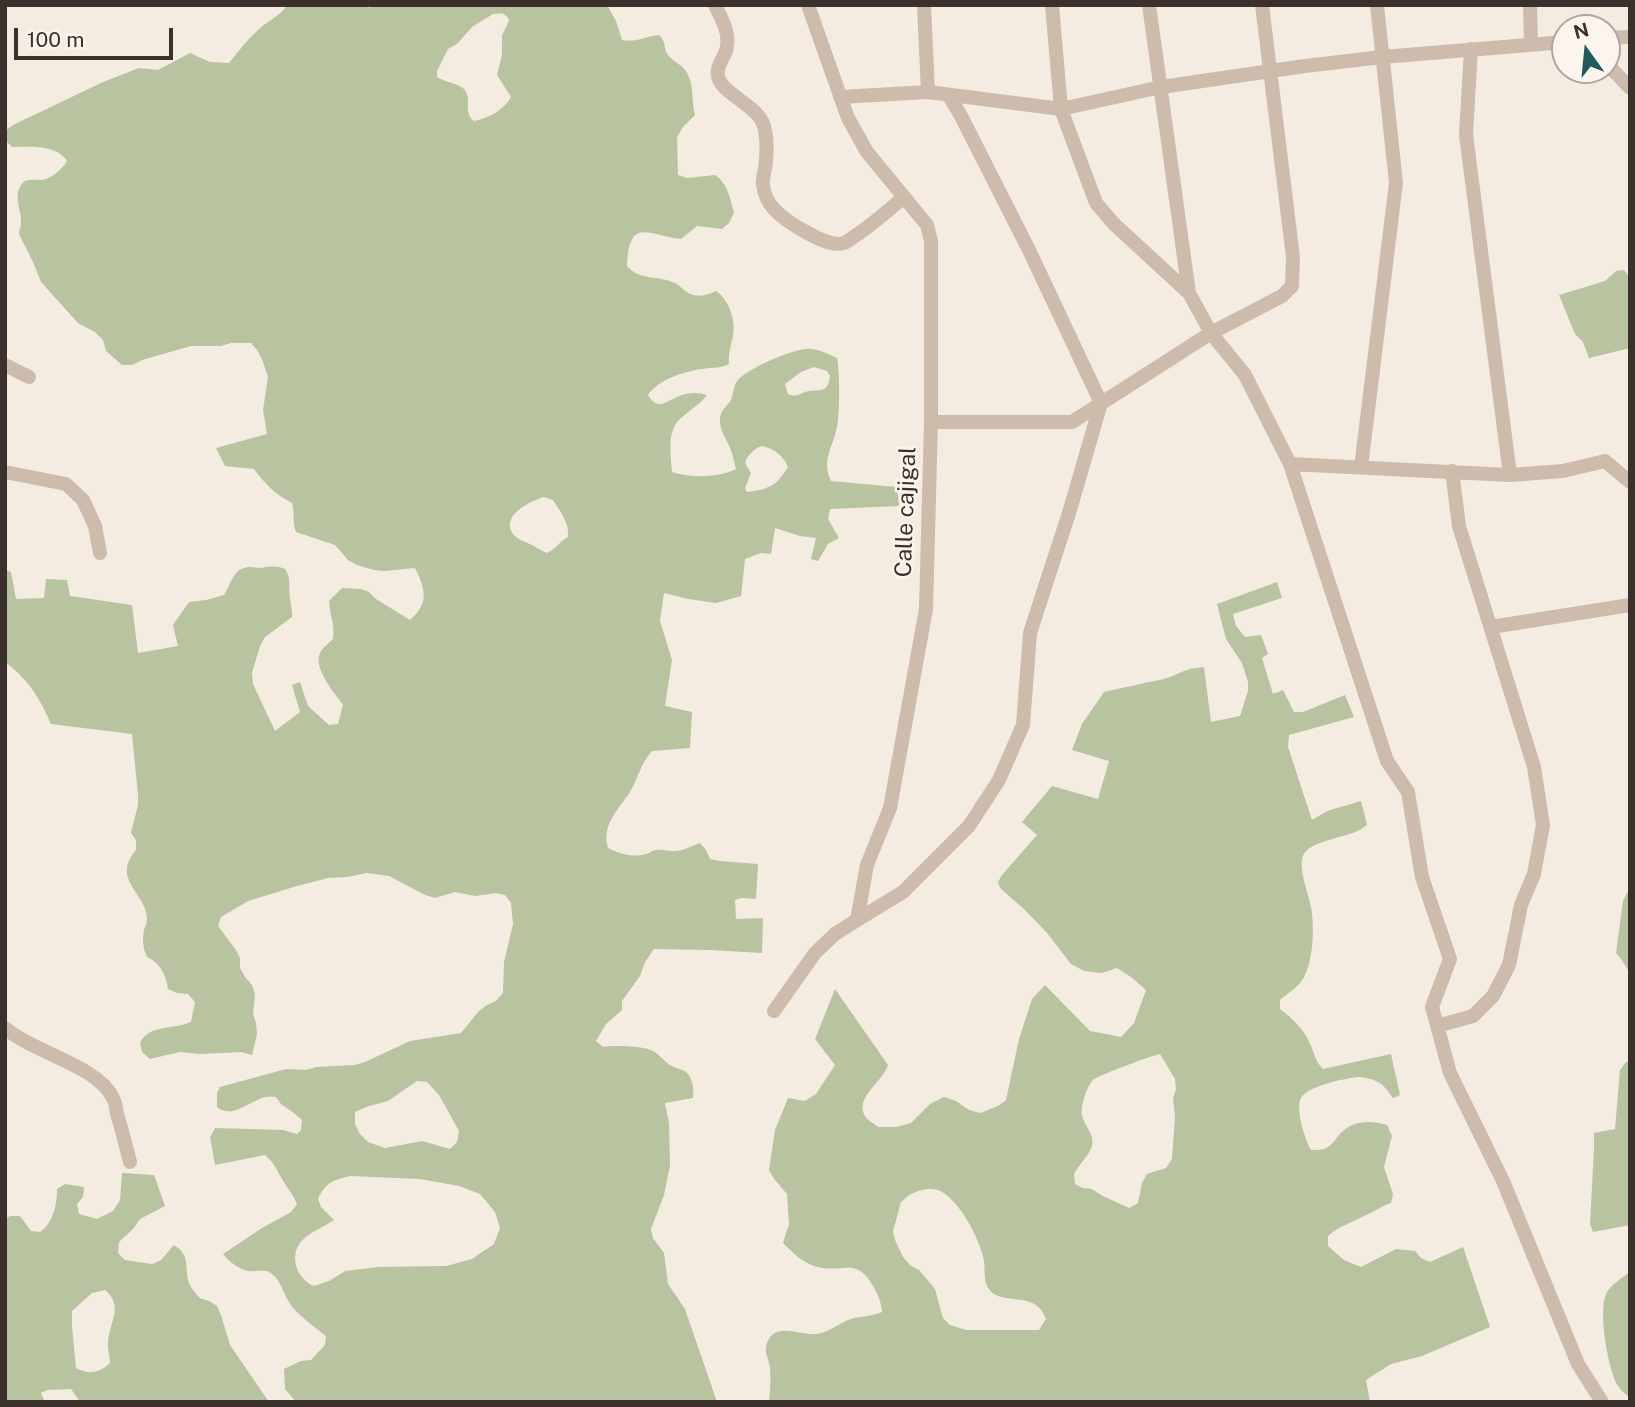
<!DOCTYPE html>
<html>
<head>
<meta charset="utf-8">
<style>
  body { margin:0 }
  #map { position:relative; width:1635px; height:1407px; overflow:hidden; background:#f4ebe1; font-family:"Public Sans",sans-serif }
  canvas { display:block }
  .frame { position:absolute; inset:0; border:7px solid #3b302b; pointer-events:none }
  .north { position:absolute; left:1551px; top:14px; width:70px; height:70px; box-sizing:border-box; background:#fbf5ee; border:2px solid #aea6a0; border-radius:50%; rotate:345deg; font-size:19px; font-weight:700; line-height:28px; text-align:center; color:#3b302b }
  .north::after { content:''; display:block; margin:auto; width:24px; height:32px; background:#1f5a5e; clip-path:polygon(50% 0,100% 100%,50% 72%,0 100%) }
  .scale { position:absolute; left:14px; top:28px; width:159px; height:32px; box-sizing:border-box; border:4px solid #3b302b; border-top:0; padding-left:9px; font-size:21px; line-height:24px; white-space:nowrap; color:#3b302b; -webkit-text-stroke:5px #fbf5ee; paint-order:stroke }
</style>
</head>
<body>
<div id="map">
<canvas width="1635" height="1407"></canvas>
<div class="frame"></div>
<div class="north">N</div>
<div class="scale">100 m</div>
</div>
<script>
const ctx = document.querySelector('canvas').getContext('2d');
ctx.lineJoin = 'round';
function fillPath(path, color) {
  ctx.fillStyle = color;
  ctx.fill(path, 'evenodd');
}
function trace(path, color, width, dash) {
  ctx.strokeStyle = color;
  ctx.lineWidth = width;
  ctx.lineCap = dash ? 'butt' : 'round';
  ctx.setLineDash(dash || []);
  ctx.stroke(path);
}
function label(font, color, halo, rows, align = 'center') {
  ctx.font = font + ' "Public Sans",sans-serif';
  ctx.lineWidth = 5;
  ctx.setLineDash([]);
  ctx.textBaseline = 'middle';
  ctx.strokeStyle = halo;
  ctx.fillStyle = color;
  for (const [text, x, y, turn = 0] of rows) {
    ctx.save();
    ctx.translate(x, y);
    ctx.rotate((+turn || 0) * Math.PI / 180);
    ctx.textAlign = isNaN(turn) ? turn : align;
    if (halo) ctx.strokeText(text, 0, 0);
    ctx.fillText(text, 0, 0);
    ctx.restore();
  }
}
fillPath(new Path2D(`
  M287 5H366L369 8 371 5H607L616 21 622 40C636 43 646 36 659 35 667 44 663 47 668 55 672 61 681 64 685 70 695 83 691 100 695 115L682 128 677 138 678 175 687 178 715 175C728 184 730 198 734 213L729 223 722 229 697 226 681 239C648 235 629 216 627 266 640 281 658 275 675 283 682 287 686 294 694 295 702 297 709 294 716 291 729 300 736 320 733 336 731 346 728 353 729 364 720 369 712 367 702 369 683 372 659 379 648 395 651 400 655 405 662 404 663 404 672 399 673 399 684 393 694 391 707 395 699 405 690 410 681 418 666 431 671 454 672 472 690 478 718 478 736 469 734 462 733 455 730 448 726 438 719 429 720 418 721 410 727 406 731 400 734 393 733 386 738 380 747 369 797 346 812 349 820 350 829 354 837 358 840 375 840 410 837 427 833 448 821 459 831 481L897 487 899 506 830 509 828 519 839 538 828 544 818 561 811 559 816 538 800 536 775 528 771 554 761 553 745 559 741 596 716 603 688 599 664 593 660 621 672 660 665 706 692 712 690 748 652 751C641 763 638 778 630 792 619 809 601 825 608 848 620 854 634 858 646 854 655 851 648 852 656 850 663 849 667 851 673 851 682 852 691 846 700 843L706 850 710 859 719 861 758 864 756 899 741 898 735 900 736 919 763 918 762 953 710 950 654 949 645 962 640 976 622 1001V1010L606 1024 596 1041 603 1047C614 1045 645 1046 653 1051 660 1055 664 1061 670 1065 675 1068 681 1069 686 1072 693 1078 694 1090 693 1098L665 1103 669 1123 670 1166 664 1195 651 1229 653 1238 664 1253 668 1284 685 1309 717 1402H296L285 1389 284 1369 301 1361 311 1360 325 1345 326 1336C316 1328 295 1313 289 1302 283 1293 281 1281 272 1274 265 1268 258 1272 250 1271 241 1271 228 1261 223 1254L262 1228 291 1212 297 1204C293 1194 287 1188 282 1179 276 1168 274 1163 265 1155L215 1165 210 1137 215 1128 283 1130 297 1134 301 1130 302 1120 294 1113 281 1104 276 1097C255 1092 236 1122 217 1107V1093L220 1087 286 1069 306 1070 316 1067 355 1065 365 1062 410 1041 461 1033 479 1011 487 1005 496 1001 503 993 504 962 513 924 511 903 505 895 496 893 475 896 455 892 435 898 425 895 389 876 367 873 347 877 328 878 297 886 248 901 221 917 218 926 236 950 240 958V968L245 977 252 985 255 994 253 1014 256 1023 257 1034 252 1055 241 1052 200 1054 180 1052 150 1059 142 1052 140 1043C149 1024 173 1030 191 1022L195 1002 188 994 177 993 168 989C166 975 160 963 147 957 143 948 142 940 144 930 145 927 147 923 147 920 148 894 110 880 136 850V840L131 833 138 805V795L132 734 51 724C39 697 29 680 5 662V570L11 572 16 599 44 598 46 579 67 580 70 596 132 605 138 653 178 646 173 625 189 602 206 600 224 595C230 586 233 571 244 568 250 566 256 568 262 568 271 566 277 566 285 569 292 579 288 587 290 598 291 605 292 610 292 617L265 637 260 646 252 673 253 684 275 731 300 712 292 685 300 682 308 706 329 725 338 724 343 705C335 693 311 667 321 651 324 647 329 643 333 639 335 624 330 616 329 601L342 588 361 589 369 592 376 599 410 620C430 603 425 588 415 568L384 571 374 570 357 565 348 560 335 545 296 532C292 522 295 514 292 503 276 495 265 484 254 469L225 466 216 448 267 434 263 410 268 377 262 359 257 350 251 343H231L221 346H191L142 360 132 365H122L106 351 103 340 95 332 78 323 41 282 33 262 19 234C19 231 21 227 21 223 22 211 13 198 21 185 27 176 38 182 46 179 55 175 62 169 67 161 56 144 30 147 12 147L5 140 6 130 13 125 103 82 139 68 158 70 190 53 210 62 229 63C238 52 246 41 256 32 265 22 281 16 287 5ZM493 14C501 13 507 13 509 21L502 35V55L497 75 511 97C504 110 489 118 474 121 462 112 473 99 464 89 457 83 445 82 437 77V71L448 49 457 44 472 27ZM814 367 827 371 830 376C828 396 817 388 805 392 797 395 796 397 788 394L785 384 801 372ZM761 446C772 447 784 456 788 467 776 487 768 489 747 492L745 488 751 473C750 470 747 468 746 464 744 457 756 448 761 446ZM544 497 553 500C560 511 570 524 568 537 560 541 555 550 547 553 541 551 538 548 532 545 526 542 518 540 513 534 500 515 531 501 544 497ZM417 1081 427 1082 439 1095 459 1131 457 1142 450 1149 422 1141 385 1148 368 1142 360 1134 355 1124V1112L369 1106 388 1101ZM350 1176 420 1179 459 1186 480 1194 495 1212 500 1228 494 1244 472 1259 446 1266 378 1267 345 1271 329 1281 314 1286C298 1280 289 1258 300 1243 307 1233 324 1227 334 1220L321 1207 318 1199C326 1182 333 1180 350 1176Z
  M1624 270 1630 278V348L1589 358 1583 342 1575 334 1559 295 1605 281 1616 271Z
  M1277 582 1282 598 1233 614 1236 626 1245 637 1261 635 1268 654 1262 658 1273 694 1283 690 1294 712H1303L1345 695 1354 717 1289 735 1288 747 1312 820 1327 811 1361 801 1367 825C1363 828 1358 831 1353 833 1341 837 1316 842 1307 850 1293 862 1311 897 1312 913 1314 932 1313 960 1304 977 1300 986 1288 993 1280 1000V1009C1293 1019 1304 1029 1310 1044 1315 1054 1315 1061 1323 1069L1391 1054 1400 1095 1393 1098C1389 1093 1384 1085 1378 1082 1373 1079 1362 1077 1357 1077 1343 1079 1308 1086 1301 1098 1295 1108 1305 1140 1311 1150 1317 1150 1324 1150 1328 1147 1333 1144 1336 1138 1340 1134 1352 1120 1370 1120 1387 1125L1392 1136 1384 1167 1393 1194 1391 1203C1381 1206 1374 1212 1364 1216 1351 1223 1339 1226 1328 1236V1246L1344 1260 1361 1267 1396 1249 1415 1251 1421 1258 1430 1262 1463 1247 1490 1327 1422 1356 1391 1364 1366 1380 1370 1402H769C770 1391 771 1380 770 1369 770 1362 765 1355 766 1348 771 1319 799 1336 816 1334 829 1333 838 1323 851 1319 861 1316 871 1317 882 1312 881 1302 878 1294 873 1286 856 1255 841 1275 814 1266 801 1261 793 1253 783 1243L789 1224 787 1194 774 1179 769 1170 775 1130 788 1098 805 1101 816 1094 835 1065 815 1039 835 989 888 1065C884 1081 854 1097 865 1116 867 1120 875 1124 878 1127H896L911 1123 930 1104 944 1097 956 1101 969 1110 980 1113 998 1106 1006 1100 1019 1039 1032 999 1045 985 1090 1031 1121 1037 1134 1023 1146 990 1131 977 1117 968 1102 973 1084 971 1071 964 1047 933 1025 910 1000 888 998 882 1002 875 1037 835 1022 822 1052 786 1098 799 1109 761 1072 750 1082 724 1104 692C1123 688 1142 683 1160 680 1170 678 1178 673 1187 670 1192 668 1198 668 1204 667L1211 722 1240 716 1248 691V682L1242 663 1226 639 1217 604ZM1160 1054 1175 1079 1176 1089 1173 1098 1175 1117 1172 1159 1166 1168 1147 1174 1142 1183 1138 1203 1129 1208 1101 1195 1092 1189 1083 1188 1075 1184 1074 1174C1079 1165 1089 1155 1092 1146 1095 1134 1084 1126 1082 1115 1080 1107 1087 1086 1093 1080 1097 1076 1153 1055 1160 1054ZM927 1189C929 1189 936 1189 938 1190 958 1197 981 1241 984 1261 985 1268 984 1277 986 1283 995 1311 1035 1286 1046 1319L1039 1330H966L950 1325 943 1318 935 1289 919 1270 910 1265 903 1257 895 1240 893 1231 901 1202 909 1195 918 1191Z
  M1630 887V973L1621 959 1616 953 1623 901Z
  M1630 1061V1225L1593 1232 1590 1224 1594 1149V1133L1615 1129 1620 1070 1626 1062Z
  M122 1173 154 1175 165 1206 140 1219 134 1228 119 1242 118 1253 125 1260 152 1264 161 1260 174 1245C191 1255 184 1267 189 1283 191 1288 196 1294 200 1298L209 1301 217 1306 221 1315 230 1345 269 1402H80L71 1389 47 1390 41 1393 45 1402H5V1219L10 1216H20L31 1231 40 1232C53 1223 57 1205 57 1189L65 1184 84 1187 83 1197 77 1204 79 1214 97 1219 113 1211 120 1200ZM105 1290C125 1307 108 1323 108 1345 108 1351 110 1357 110 1363 100 1373 88 1375 76 1368L72 1327V1311L92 1293Z
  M1630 1272V1398C1626 1394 1621 1391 1618 1386 1608 1371 1598 1311 1606 1294 1610 1285 1622 1278 1630 1272Z`), '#b8c4a0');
trace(new Path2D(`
  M715 5C722 20 731 34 726 51 723 59 716 67 718 76 721 94 758 105 764 126 768 141 767 154 765 169 764 174 762 180 763 185 764 193 768 203 774 209 785 221 828 249 844 243 849 241 854 236 858 234 874 223 889 210 904 197
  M924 5 928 92
  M1052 5 1061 109 1096 203 1114 224 1189 293
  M1149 5 1189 293 1211 333 1245 375 1290 464 1387 761 1408 792 1422 877 1450 959 1432 1007 1450 1073 1503 1181 1578 1364 1602 1402
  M1530 5 1531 44
  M1607 38 1630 37
  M1471 49 1466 135 1510 475
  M1607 64 1630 88
  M840 97 928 92 1061 109 1161 87 1305 66 1382 57 1565 42
  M5 365 29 377
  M931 422H1072L1211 333 1282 296 1292 286 1293 257 1262 5
  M1290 464 1510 475 1563 471 1605 461 1630 482
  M1361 467 1396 183 1377 5
  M5 472 66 484 83 500 95 526 100 553
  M1491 627 1630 605
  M857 920 903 892 969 826 999 780 1023 725 1030 633 1069 513 1101 403 1029 250 961 116 949 96
  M774 1011 815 953 835 934 857 920 867 865 890 808 926 609 931 422V241L927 225 867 152 848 118 808 5
  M1437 1026 1473 1016 1493 996 1509 965 1521 905 1534 874 1543 825 1534 767 1459 526 1452 471
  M5 1028C34 1053 97 1065 113 1098 116 1103 116 1109 117 1114 122 1130 126 1146 130 1162`), '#cdbbac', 14);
label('23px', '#3b302b', '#fbf5ee', [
  ["Calle cajigal",906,512,-88]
]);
</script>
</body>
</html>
